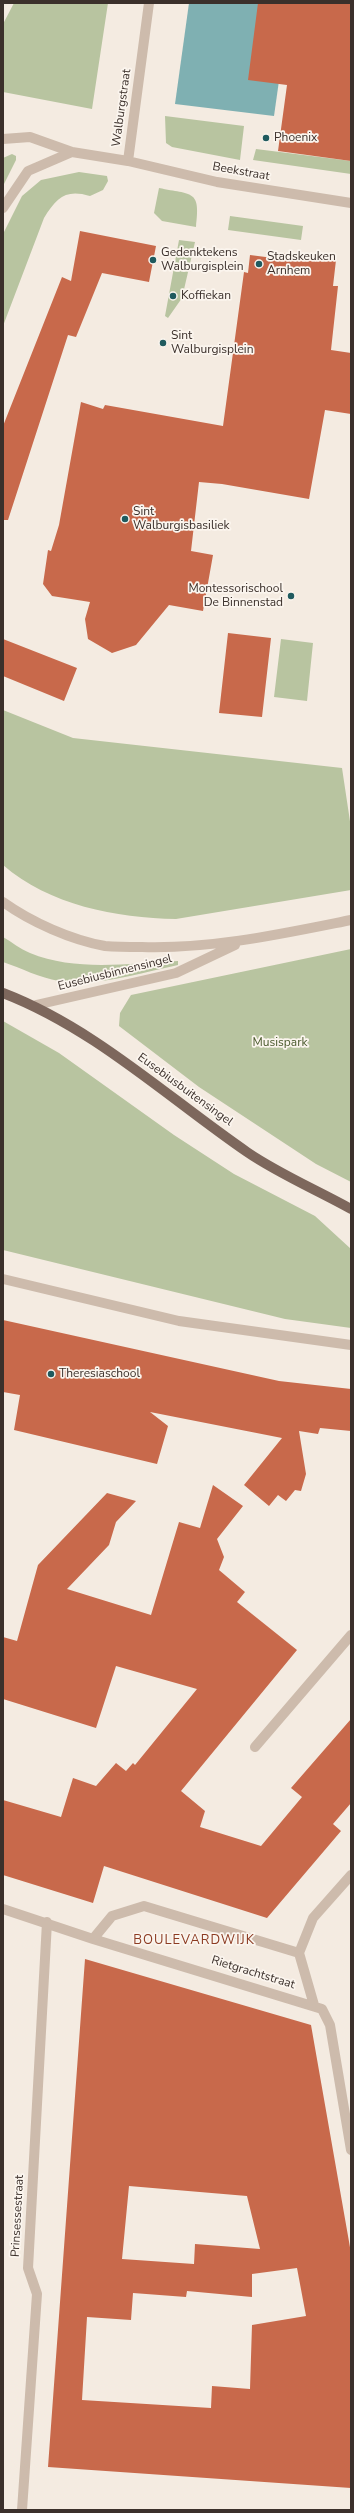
<!DOCTYPE html>
<html>
<head>
<meta charset="utf-8">
<style>
  body { margin:0 }
  #map { position:relative; width:354px; height:2513px; overflow:hidden; background:#f4ebe1; font-family:"Nunito Sans",sans-serif }
  canvas { display:block }
  .frame { position:absolute; inset:0; border:4px solid #3b302b; pointer-events:none }
</style>
</head>
<body>
<div id="map">
<canvas width="354" height="2513"></canvas>
<div class="frame"></div>
</div>
<script>
const ctx = document.querySelector('canvas').getContext('2d');
ctx.lineJoin = 'round';
function fillPath(path, color) {
  ctx.fillStyle = color;
  ctx.fill(path, 'evenodd');
}
function trace(path, color, width, dash) {
  ctx.strokeStyle = color;
  ctx.lineWidth = width;
  ctx.lineCap = dash ? 'butt' : 'round';
  ctx.setLineDash(dash || []);
  ctx.stroke(path);
}
function label(font, color, halo, rows, align = 'center') {
  ctx.font = font + ' "Nunito Sans",sans-serif';
  ctx.lineWidth = 3.5;
  ctx.setLineDash([]);
  ctx.textBaseline = 'middle';
  ctx.strokeStyle = halo;
  ctx.fillStyle = color;
  for (const [text, x, y, turn = 0] of rows) {
    ctx.save();
    ctx.translate(x, y);
    ctx.rotate((+turn || 0) * Math.PI / 180);
    ctx.textAlign = isNaN(turn) ? turn : align;
    if (halo) ctx.strokeText(text, 0, 0);
    ctx.fillText(text, 0, 0);
    ctx.restore();
  }
}
fillPath(new Path2D(`
  M14 3H108L92 109 3 92V24Z
  M165 116 244 126 240 160 172 147 166 143Z
  M256 149 351 161V174L253 160Z
  M12 154 16 156V160L3 186V158Z
  M79 172 107 176 108 181 103 190 90 196C66 189 57 197 44 218L3 326V234L22 196 41 180Z
  M159 188C192 195 201 189 196 227L162 221 154 213Z
  M230 216 303 226 301 240 228 230Z
  M179 240 195 242 182 298 168 318 165 316Z
  M281 639 313 643 307 701 274 697Z
  M3 710 73 738 342 768 351 828V890L176 919C116 918 49 905 3 865Z
  M3 937C12 942 20 949 30 953 76 972 130 963 178 961V965C140 973 97 987 59 981 40 978 21 968 3 962Z
  M351 949V1182L316 1164 199 1087 119 1026 120 1013 131 995Z
  M3 1021 59 1053 174 1135 234 1174 315 1216 351 1249V1328L285 1319 3 1250Z`), '#b8c4a0');
fillPath(new Path2D(`
  M189 3H290L274 116 175 104Z`), '#7fb0b2');
fillPath(new Path2D(`
  M258 3H351V161L278 151 287 85 248 80Z
  M80 231 156 246 149 282 102 273 76 337 68 335 8 520H3V426L62 277 71 281Z
  M282 253 336 260 333 286H338L331 350 351 353V414L325 410 309 499 222 484 199 482 191 551 213 555 203 611 169 605 136 645 112 653 88 639 85 619 90 602 52 596 43 584 48 550 51 551 59 525 81 402 103 409 105 405 223 426 244 272 248 273 250 255 281 259Z
  M228 633 271 638 262 717 219 713Z
  M3 639 77 668 64 701 3 676Z
  M3 1320 279 1381 351 1389V1431L320 1428 318 1434 299 1431 306 1474 301 1491 295 1490 286 1501 278 1495 269 1506 244 1485 282 1438 150 1412 168 1426 157 1464 14 1430 20 1395 3 1392Z
  M213 1485 243 1506 217 1539 224 1557 219 1570 245 1592 237 1602 297 1650 181 1791 205 1811 200 1827 261 1846 302 1797 291 1788 351 1719V1803L333 1824 341 1831 267 1918 104 1866 93 1903 3 1875V1800L61 1817 73 1778 96 1786 116 1763 126 1771 133 1763 135 1765 197 1689 116 1666 96 1728 3 1699V1637L17 1641 38 1565 107 1493 136 1501 116 1522 109 1545 67 1589 151 1615 179 1522 200 1528Z
  M85 1959 311 2025 351 2253V2488L48 2467ZM129 2186 247 2196 260 2249 195 2244 194 2264 122 2259ZM297 2268 306 2316 252 2325 250 2389 212 2386 211 2408 82 2400 87 2317 131 2320 133 2293 186 2297 187 2291 252 2297V2274Z`), '#c8694b');
trace(new Path2D(`
  M3 139 30 137 72 152 128 161 217 182 351 203
  M128 161 149 3
  M3 208 28 171 72 152
  M3 902C31 922 71 940 105 946 117 947 130 947 142 947 213 949 281 934 351 920
  M36 1005 176 973 235 945
  M3 1279 179 1321 351 1345
  M255 1747 351 1635
  M3 1909 93 1939 322 2009 330 2025 351 2150
  M93 1939 112 1916 144 1906 299 1953
  M299 1953 313 1918 351 1875
  M299 1953 314 2005
  M22 2510 37 2294 28 2268 47 1922`), '#cdbbac', 10);
trace(new Path2D(`
  M3 993C94 1028 167 1097 247 1152 279 1174 317 1190 351 1209`), '#7d675c', 10);
for (const [x, y, r, color] of [
  [266,138,4,"#1f5a5e"],
  [153,260,4,"#1f5a5e"],
  [259,264,4,"#1f5a5e"],
  [173,296,4,"#1f5a5e"],
  [163,343,4,"#1f5a5e"],
  [125,519,4,"#1f5a5e"],
  [291,596,4,"#1f5a5e"],
  [51,1374,4,"#1f5a5e"]
]) {
  const dot = new Path2D();
  dot.arc(x, y, r, 0, 2 * Math.PI);
  ctx.fillStyle = color;
  ctx.fill(dot);
  trace(dot, '#fbf5ee', 1.5);
}
label('12px', '#3b302b', '#fbf5ee', [
  ["Walburgstraat",122,108,-82],
  ["Beekstraat",241,172,10],
  ["Eusebiusbinnensingel",115,973,-14],
  ["Eusebiusbuitensingel",185,1090,36],
  ["Rietgrachtstraat",253,1973,17],
  ["Prinsessestraat",18,2216,-87]
]);
label('12px', '#3b302b', '#fbf5ee', [
  ["Phoenix",274,138],
  ["Gedenktekens",161,253],
  ["Walburgisplein",161,267],
  ["Stadskeuken",267,257],
  ["Arnhem",267,271],
  ["Koffiekan",181,296],
  ["Sint",171,336],
  ["Walburgisplein",171,350],
  ["Sint",133,512],
  ["Walburgisbasiliek",133,526],
  ["Montessorischool",283,589,"right"],
  ["De Binnenstad",283,603,"right"],
  ["Theresiaschool",59,1374]
], 'left');
label('12px', '#4a5a2e', '#fbf5ee', [
  ["Musispark",280,1043]
]);
ctx.letterSpacing = '1px';
label('13px', '#8c3b22', '#fbf5ee', [
  ["BOULEVARDWIJK",194,1941]
]);
ctx.letterSpacing = '0px';
</script>
</body>
</html>
